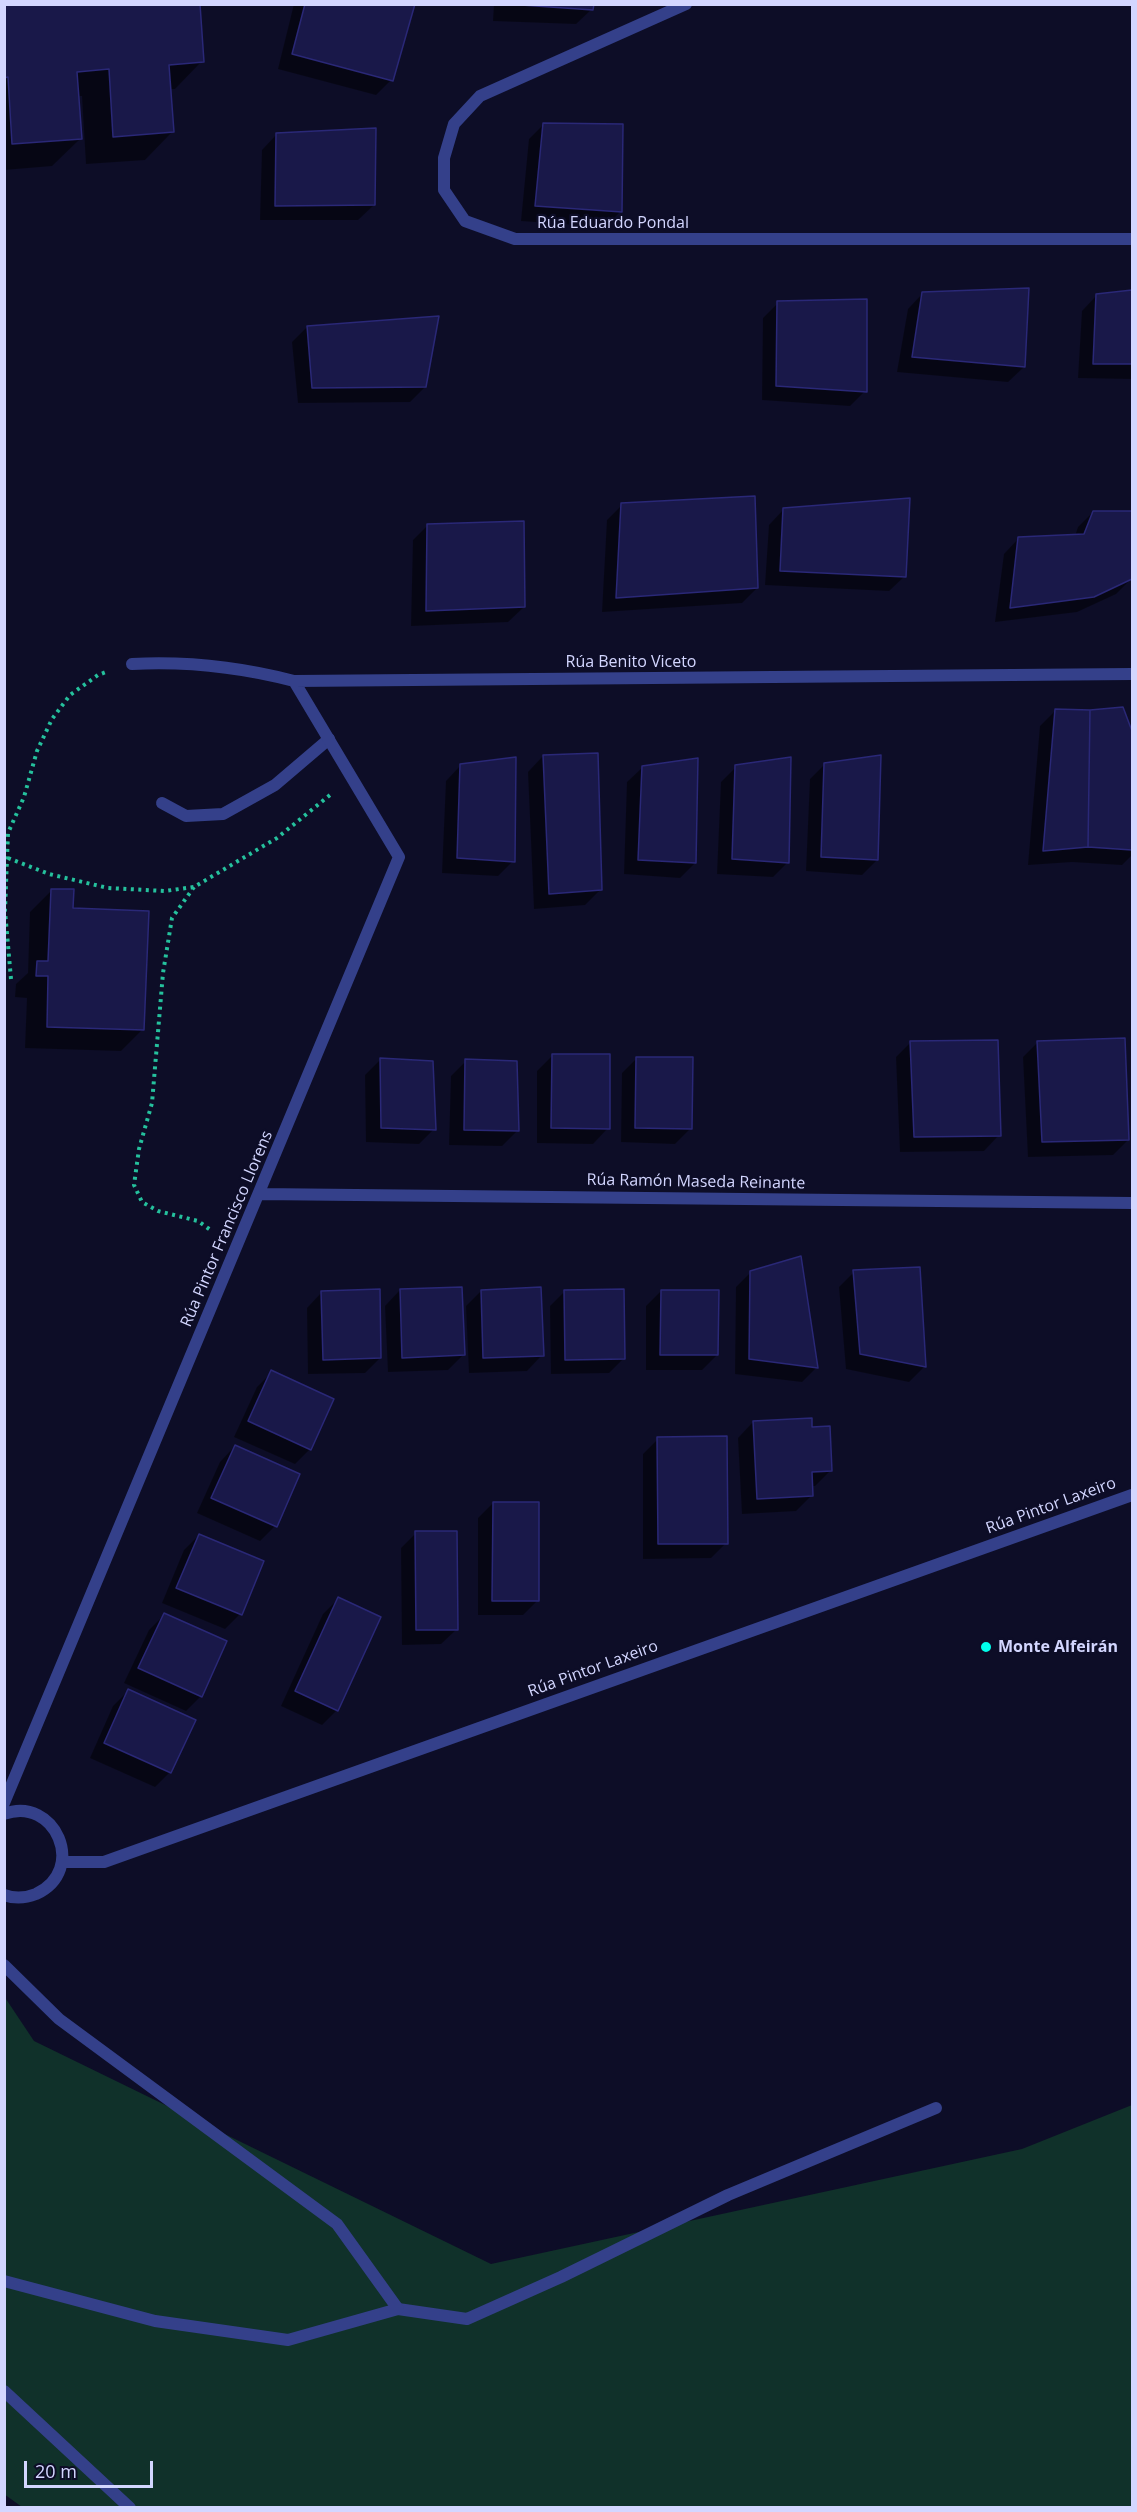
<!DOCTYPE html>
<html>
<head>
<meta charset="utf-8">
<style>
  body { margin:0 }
  #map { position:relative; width:1137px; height:2512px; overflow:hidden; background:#0d0d27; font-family:"Open Sans",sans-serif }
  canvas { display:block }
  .frame { position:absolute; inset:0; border:6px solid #d3d6ff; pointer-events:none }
  .scale { position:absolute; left:24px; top:2461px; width:129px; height:27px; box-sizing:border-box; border:3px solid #d3d6ff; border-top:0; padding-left:8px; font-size:18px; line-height:21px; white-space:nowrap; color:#d3d6ff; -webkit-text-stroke:4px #0d0d27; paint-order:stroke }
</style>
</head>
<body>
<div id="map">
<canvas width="1137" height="2512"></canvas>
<div class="frame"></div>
<div class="scale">20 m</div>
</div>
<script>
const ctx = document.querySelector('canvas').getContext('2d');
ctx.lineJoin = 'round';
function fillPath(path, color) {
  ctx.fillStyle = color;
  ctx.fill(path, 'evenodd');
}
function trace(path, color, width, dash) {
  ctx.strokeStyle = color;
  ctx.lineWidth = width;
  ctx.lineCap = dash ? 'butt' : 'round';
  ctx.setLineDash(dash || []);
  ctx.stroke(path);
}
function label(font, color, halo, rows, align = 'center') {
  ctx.font = font + ' "Open Sans",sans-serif';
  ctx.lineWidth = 4.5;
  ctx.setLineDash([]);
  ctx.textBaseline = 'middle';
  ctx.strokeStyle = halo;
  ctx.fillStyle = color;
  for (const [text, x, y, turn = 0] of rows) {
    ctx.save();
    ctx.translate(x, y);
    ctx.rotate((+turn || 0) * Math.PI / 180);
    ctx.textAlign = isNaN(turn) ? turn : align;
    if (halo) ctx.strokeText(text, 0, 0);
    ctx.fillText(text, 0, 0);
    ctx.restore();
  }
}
fillPath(new Path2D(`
  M4 1996 34 2041 491 2264 1022 2149 1132 2105V2507H22L4 2494Z`), '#10312a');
fillPath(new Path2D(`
  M4 4 202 61 175 89H169L172 132 145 160 86 164 82 96H77L80 139 52 166 4 170Z
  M294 4H413L391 80 376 95 278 69Z
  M494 4H592V9L576 24 493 21Z
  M544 124 620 212 605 227 521 221 529 139Z
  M277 134 374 205 358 220H260L262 150Z
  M1132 292V379L1078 378 1082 311 1097 295Z
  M923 293 1024 367 1008 382 897 372 908 309Z
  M778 303 865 391 850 406 762 400 763 318Z
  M307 327 425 387 410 402 298 403 292 342Z
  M622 505 757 588 742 603 602 612 607 520Z
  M784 509 905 576 889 591 765 585 769 525Z
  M1093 512H1132L1131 579 1116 594 1077 612 995 622 1004 554 1019 538 1075 536 1078 527Z
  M428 525 524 607 508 622 411 626 413 540Z
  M1122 708 1132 735V855L1122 865 1072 862 1028 865 1040 726 1055 711 1090 712Z
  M543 756 600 890 585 905 534 909 528 772Z
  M825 764 877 860 862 875 806 871 810 779Z
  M461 765 513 861 498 876 442 873 446 781Z
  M643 767 695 863 680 878 624 874 627 782Z
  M736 767 788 862 773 877 717 874 721 782Z
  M52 890 72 910 143 1029 121 1051 25 1048 27 998 15 997 16 984 28 973 30 912Z
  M911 1042 999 1135 984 1151 900 1152 896 1057Z
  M1038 1042 1128 1140 1113 1155 1028 1157 1023 1057Z
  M552 1056 608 1128 593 1144 537 1143V1071Z
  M637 1058 691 1128 675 1144 621 1142 622 1073Z
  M380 1060 434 1129 419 1144 366 1142 365 1075Z
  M466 1061 517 1131 502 1146 449 1145 451 1076Z
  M751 1272 817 1367 802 1382 735 1374 736 1287Z
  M854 1272 924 1367 909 1382 846 1369 839 1287Z
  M400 1290 463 1355 448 1370 388 1372 385 1306Z
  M481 1291 542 1355 527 1371 469 1373 466 1306Z
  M565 1291 624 1358 609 1373 551 1374 550 1306Z
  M661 1291 717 1355 702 1370H646V1306Z
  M322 1292 380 1358 365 1373 308 1374 307 1308Z
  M272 1372 310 1449 295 1464 234 1437 257 1387Z
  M753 1422 810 1429 830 1471 815 1486H811V1496L796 1511 742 1514 738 1438Z
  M658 1439 726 1543 711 1558 643 1559V1454Z
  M235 1446 298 1475 275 1526 260 1541 197 1513 220 1462Z
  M493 1503 538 1600 523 1615H478V1518Z
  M416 1533 457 1629 441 1644 402 1645 401 1548Z
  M199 1535 240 1614 225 1629 162 1603 184 1550Z
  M338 1599 337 1710 322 1725 281 1706 323 1614Z
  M164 1615 201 1696 186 1711 124 1683 149 1630Z
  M128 1691 170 1772 155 1787 90 1758 113 1706Z`), '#0007');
const building = new Path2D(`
  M4 4H200L204 62 169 65 174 132 113 137 109 69 77 72 82 139 12 144 8 77 4 78Z
  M305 4H415L393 81 292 54Z
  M507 4H594L593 10Z
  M543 123 623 124 622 212 535 206Z
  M376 128 375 205 275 206 276 133Z
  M1029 288 1025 367 912 357 922 292Z
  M1132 290V364H1093L1096 294Z
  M867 299V392L776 386 777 301Z
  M439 316 426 387 312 388 307 326Z
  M755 496 758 588 616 598 621 503Z
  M910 498 906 577 780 571 783 508Z
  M1093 511H1132V579L1094 597 1010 608 1018 537 1084 534Z
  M524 521 525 607 426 611 427 524Z
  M1123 707 1132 731V850L1088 847 1090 710Z
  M1055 709 1090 710 1088 847 1043 851Z
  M598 753 602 890 549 894 543 755Z
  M881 755 878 860 821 857 824 763Z
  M516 757 515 862 457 858 460 764Z
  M791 757 789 863 732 859 735 765Z
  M698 758 696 863 638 860 642 766Z
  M51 889H74L73 908 149 911 144 1030 47 1027 48 976H36L37 961H48Z
  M1125 1038 1129 1140 1042 1142 1037 1041Z
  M998 1040 1001 1136 914 1137 910 1041Z
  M552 1054H610V1129L551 1128Z
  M636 1057H693L692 1129 635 1128Z
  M380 1058 433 1061 436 1130 381 1128Z
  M465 1059 517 1061 519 1131 464 1130Z
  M801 1256 818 1368 749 1359 750 1271Z
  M920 1267 926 1367 860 1354 853 1270Z
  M462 1287 465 1355 402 1358 400 1289Z
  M541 1287 544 1356 483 1358 481 1290Z
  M380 1289 381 1358 323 1360 321 1291Z
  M624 1289 625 1359 565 1360 564 1290Z
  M661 1290H719L718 1355H660Z
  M271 1370 334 1399 311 1450 248 1421Z
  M812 1418V1427L830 1426 832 1471 812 1472 813 1496 757 1499 753 1421Z
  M727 1436 728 1544H658L657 1437Z
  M235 1445 300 1474 277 1527 211 1498Z
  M493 1502H539V1601H492Z
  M415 1531H457L458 1630H416Z
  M199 1534 264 1561 242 1615 176 1588Z
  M338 1597 381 1617 338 1711 295 1691Z
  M164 1613 227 1641 202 1697 138 1668Z
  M128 1689 196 1720 171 1773 104 1743Z`);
fillPath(building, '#191849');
trace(building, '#2a2877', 1.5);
trace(new Path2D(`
  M8 858 49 874 108 888 165 891 194 887 277 838 330 795
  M194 887 172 918 163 973 152 1103 139 1149 134 1185 142 1202 158 1211 198 1221 212 1231
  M11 979 5 911 8 833 24 797 37 751 52 719 70 695 98 675 106 672`), '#25c19d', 4, [3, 4.5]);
trace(new Path2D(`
  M162 803 186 816 223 814 275 785 329 739
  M398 2309 467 2319 561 2277 728 2195 936 2108`), '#34408a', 12);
trace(new Path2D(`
  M686 4 480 96 454 124 444 158V190L465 221 515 239H1132
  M132 664C188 661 240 667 294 681L1132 674
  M259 1194 1132 1203
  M4 1803 399 857 294 681
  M4 1814C55 1795 88 1870 36 1894 26 1898 15 1899 4 1895
  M62 1862H104L1132 1495
  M4 1965 59 2019 337 2224 398 2309 288 2340 155 2321 4 2281
  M4 2391 130 2508`), '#34408a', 12);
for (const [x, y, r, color] of [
  [986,1647,6,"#00feeb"]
]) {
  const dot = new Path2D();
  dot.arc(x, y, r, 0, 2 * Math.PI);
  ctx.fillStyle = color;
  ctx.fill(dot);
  trace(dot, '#0d0d27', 2);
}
label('16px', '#d3d6ff', '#0d0d27', [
  ["Rúa Eduardo Pondal",613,223],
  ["Rúa Benito Viceto",631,662],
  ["Rúa Ramón Maseda Reinante",696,1182,1],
  ["Rúa Pintor Francisco Llorens",227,1229,-67],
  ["Rúa Pintor Laxeiro",1051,1506,-20],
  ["Rúa Pintor Laxeiro",593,1669,-20]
]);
label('bold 16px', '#d3d6ff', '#0d0d27', [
  ["Monte Alfeirán",998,1647]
], 'left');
</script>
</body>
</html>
